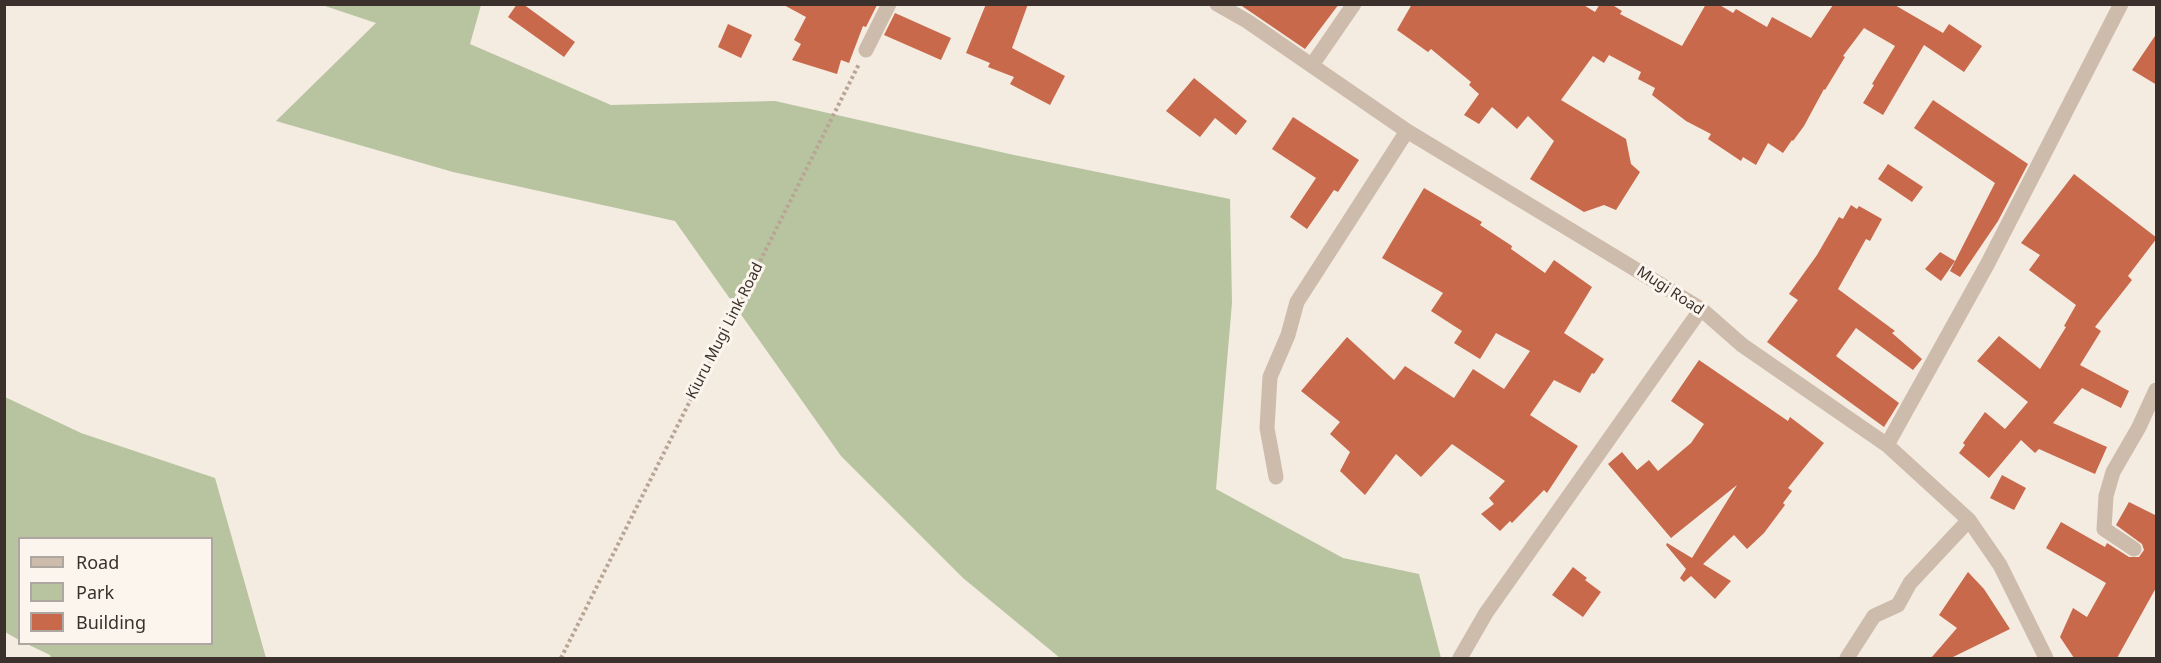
<!DOCTYPE html>
<html>
<head>
<meta charset="utf-8">
<style>
  body { margin:0 }
  #map { position:relative; width:2161px; height:663px; overflow:hidden; background:#f4ebe1; font-family:"Noto Sans",sans-serif }
  canvas { display:block }
  .frame { position:absolute; inset:0; border:6px solid #3b302b; pointer-events:none }
  .legend { position:absolute; left:18px; top:537px; width:195px; height:108px; box-sizing:border-box; background:#fbf5ee; border:2px solid #aea6a0; margin:0; padding:8px 10px; list-style:none; font-size:18px; color:#3b302b }
  .legend li { display:flex; align-items:center; gap:12px; height:30px }
  .legend b { width:30px; border:2px solid #aea6a0 }
</style>
</head>
<body>
<div id="map">
<canvas width="2161" height="663"></canvas>
<div class="frame"></div>
<ul class="legend">
<li><b style="height:8px;background:#cdbbac"></b>Road</li>
<li><b style="height:16px;background:#b8c4a0"></b>Park</li>
<li><b style="height:16px;background:#c8694b"></b>Building</li>
</ul>
</div>
<script>
const ctx = document.querySelector('canvas').getContext('2d');
ctx.lineJoin = 'round';
function fillPath(path, color) {
  ctx.fillStyle = color;
  ctx.fill(path, 'evenodd');
}
function trace(path, color, width, dash) {
  ctx.strokeStyle = color;
  ctx.lineWidth = width;
  ctx.lineCap = dash ? 'butt' : 'round';
  ctx.setLineDash(dash || []);
  ctx.stroke(path);
}
function label(font, color, halo, rows, align = 'center') {
  ctx.font = font + ' "Noto Sans",sans-serif';
  ctx.lineWidth = 6;
  ctx.setLineDash([]);
  ctx.textBaseline = 'middle';
  ctx.strokeStyle = halo;
  ctx.fillStyle = color;
  for (const [text, x, y, turn = 0] of rows) {
    ctx.save();
    ctx.translate(x, y);
    ctx.rotate((+turn || 0) * Math.PI / 180);
    ctx.textAlign = isNaN(turn) ? turn : align;
    if (halo) ctx.strokeText(text, 0, 0);
    ctx.fillText(text, 0, 0);
    ctx.restore();
  }
}
fillPath(new Path2D(`
  M322 5H481L470 44 611 105 775 101 1014 155 1230 199 1232 303 1216 489 1343 558 1419 574 1441 658H1060L963 578 841 456 675 221 453 172 276 121 376 23Z
  M5 397 81 433 215 478 266 658H51L50 655 27 644H212V538H20L19 640 5 632Z`), '#b8c4a0');
fillPath(new Path2D(`
  M517 4H523L575 42 564 57 508 17Z
  M782 4H875L877 5 866 27 863 26 849 63 841 60 837 74 792 60 801 44 794 40 806 17Z
  M986 4H1028L1012 48 1065 76 1050 105 1010 84 1014 77 988 67 990 63 966 53Z
  M1239 4H1339L1305 49Z
  M1412 4H1582L1595 12 1600 4H1611L1622 11 1620 14 1682 46 1706 4H1718L1733 13 1736 9 1767 27 1772 17 1811 38 1833 5 1893 4 1943 33 1949 24 1982 46 1964 72 1924 45 1883 115 1863 103 1874 85 1872 84 1895 46 1864 28 1843 56 1845 57 1825 90 1824 89 1804 126 1793 141 1792 140 1783 153 1768 143 1756 165 1743 157 1741 161 1708 139 1711 134 1686 121 1652 95 1655 88 1638 79 1641 72 1609 55 1604 63 1593 56 1561 100 1626 139 1631 164 1640 172 1616 210 1604 205 1584 212 1530 179 1554 141 1528 116 1517 129 1492 107 1479 124 1464 115 1479 94 1469 85 1471 82 1431 49 1428 52 1397 30Z
  M895 13 951 38 941 60 884 35Z
  M728 24 752 35 741 58 718 47Z
  M2157 33V85L2132 70Z
  M1194 78 1247 121 1236 135 1215 118 1200 137 1166 111Z
  M1933 100 2028 164 1998 221 1960 277 1950 271 1995 183 1914 128Z
  M1293 117 1359 160 1338 192 1334 190 1307 229 1290 217 1316 178 1272 149Z
  M1888 164 1923 187 1912 202 1878 179Z
  M2074 174 2157 238 2128 276 2132 280 2095 327 2101 331 2080 365 2129 391 2121 408 2082 388 2053 423 2107 447 2095 474 2039 449 2035 453 2021 440 1989 478 1959 453 1965 445 1963 443 1985 412 2005 429 2028 402 1977 361 1999 336 2040 369 2066 327 2064 326 2076 305 2029 270 2040 255 2021 243Z
  M1424 188 1482 222 1480 225 1512 246 1511 249 1545 273 1554 260 1592 287 1564 333 1604 359 1594 374 1592 373 1580 393 1554 380 1530 415 1578 446 1547 493 1544 490 1512 523 1510 521 1500 531 1481 514 1494 504 1489 498 1505 481 1452 444 1421 477 1396 454 1365 495 1340 471 1350 452 1330 434 1340 422 1301 391 1347 337 1394 380 1405 366 1454 398 1473 369 1504 389 1530 351 1496 333 1480 359 1454 343 1462 331 1431 311 1443 293 1382 258Z
  M1851 205 1857 209 1859 206 1882 219 1870 241 1866 239 1838 289 1895 331 1892 333 1922 359 1913 370 1856 328 1836 356 1899 403 1884 427 1767 342 1798 300 1789 294 1817 255 1839 217 1843 219Z
  M1940 252 1955 261 1941 281 1925 269Z
  M1699 360 1788 421 1790 417 1824 443 1788 488 1792 491 1783 503 1785 505 1764 533 1747 549 1734 535 1703 564 1731 581 1715 599 1691 576 1684 582 1680 578 1686 569 1666 545 1667 543 1692 558 1737 485 1671 538 1608 464 1622 452 1637 470 1649 460 1658 471 1691 443 1704 424 1671 401Z
  M2002 475 2026 488 2014 510 1990 498Z
  M2129 502 2157 516V586L2117 658H2074L2060 637 2073 608 2087 617 2106 583 2046 548 2061 522 2105 547 2107 543 2129 557H2139L2144 550 2142 544 2116 525Z
  M1573 567 1587 578 1585 580 1601 592 1583 617 1552 595Z
  M1968 572 1984 589 2010 629 1951 658H1931L1957 628 1939 615Z`), '#c8694b');
trace(new Path2D(`
  M561 658 859 64`), '#b9a596', 4, [3, 3]);
trace(new Path2D(`
  M1217 4 1247 21 1407 131 1701 309 1742 345 1887 445 1969 520 2000 565 2046 658
  M866 50 889 4
  M1312 65 1354 4
  M1887 445 1988 263 2121 4
  M1276 477 1267 428 1270 377 1288 335 1297 302 1407 131
  M2134 549 2104 529 2106 496 2113 472 2139 427 2156 390
  M1460 658 1486 613 1701 309
  M1847 658 1874 616 1898 605 1910 583 1969 520`), '#cdbbac', 15);
label('15px', '#3b302b', '#fbf5ee', [
  ["Mugi Road",1670,291,33],
  ["Kiuru Mugi Link Road",725,331,-63]
]);
</script>
</body>
</html>
